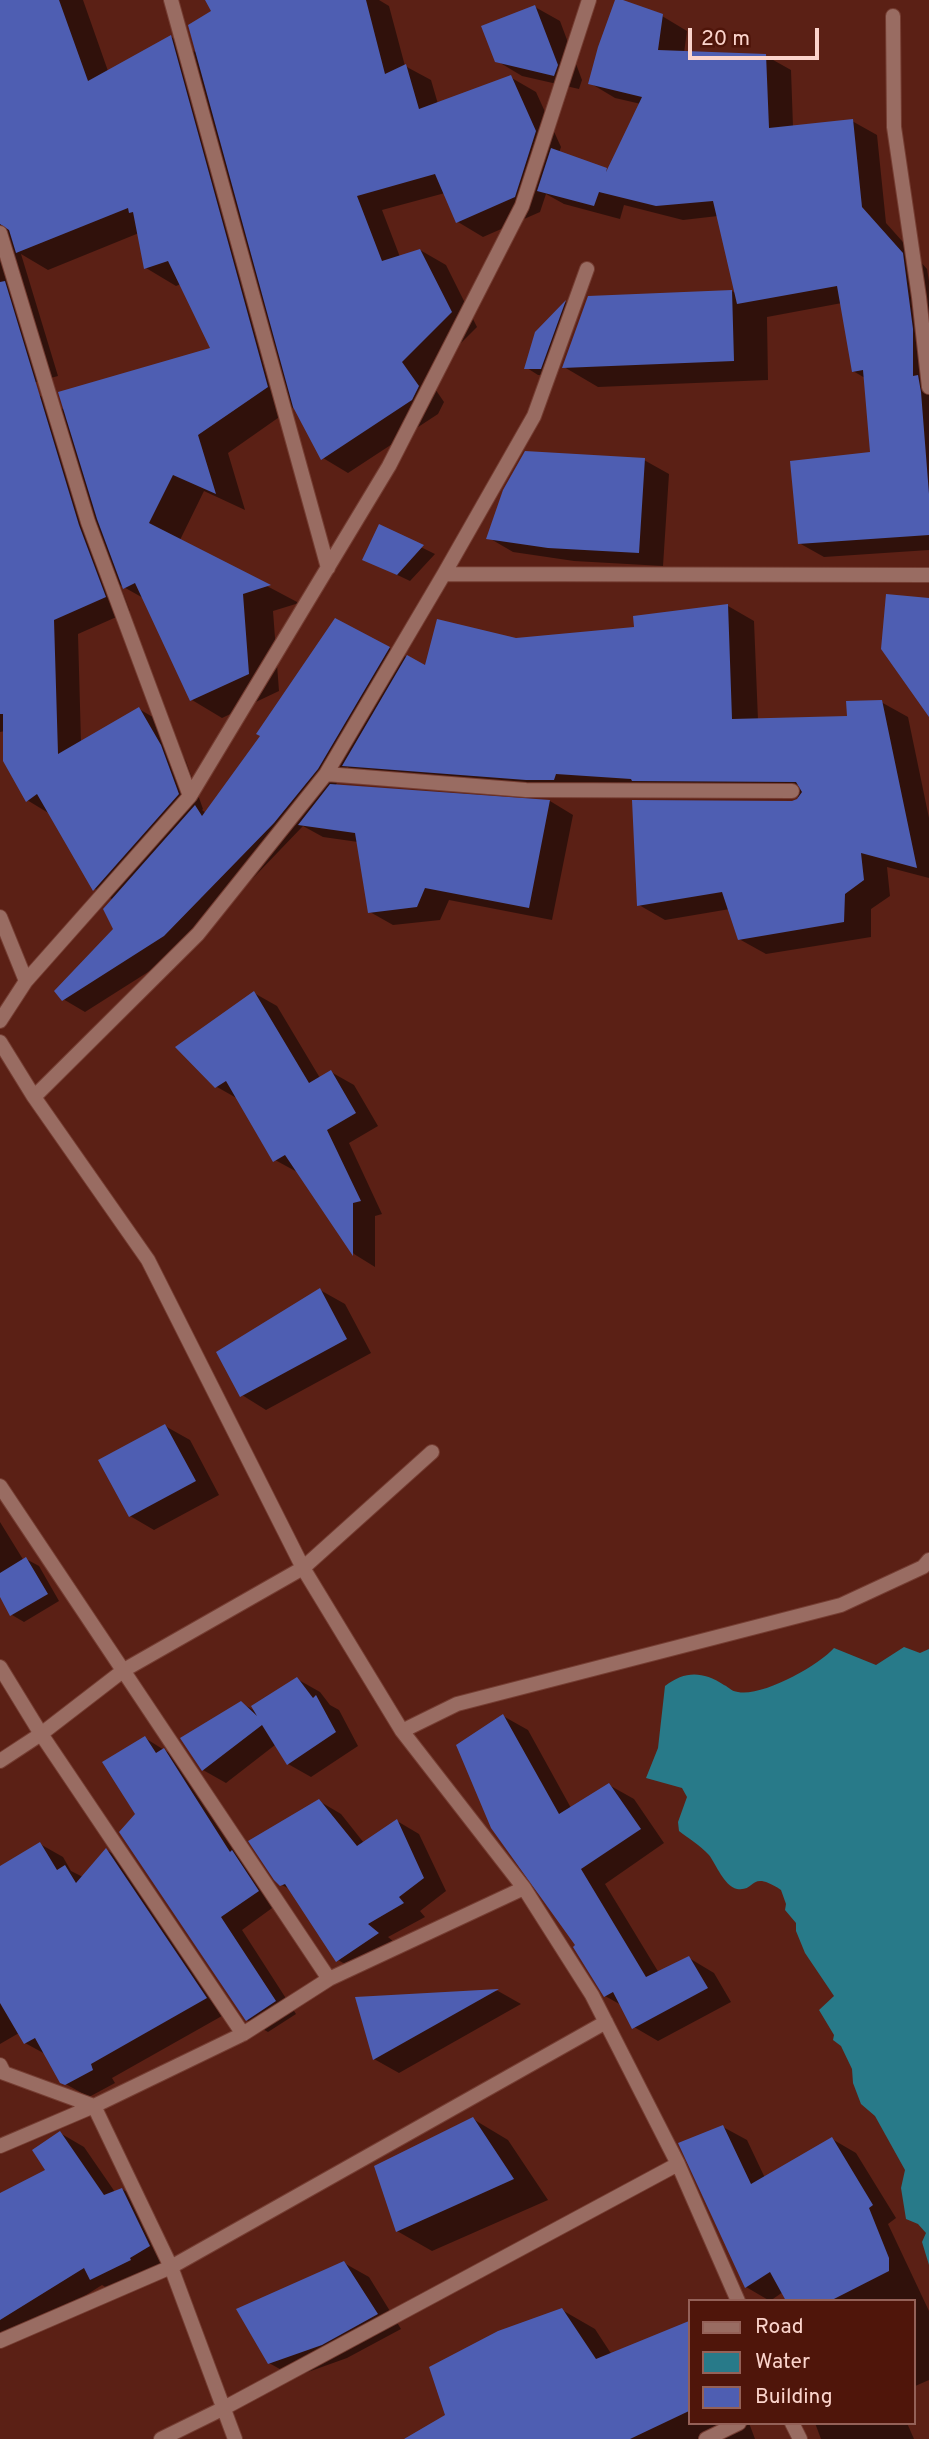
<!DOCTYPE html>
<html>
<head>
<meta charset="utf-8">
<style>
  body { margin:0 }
  #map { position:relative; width:929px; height:2439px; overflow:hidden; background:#5b2015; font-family:Overpass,sans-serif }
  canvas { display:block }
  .legend { position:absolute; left:688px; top:2299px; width:228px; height:126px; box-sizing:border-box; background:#4f150a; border:2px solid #946158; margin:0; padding:9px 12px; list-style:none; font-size:21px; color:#fbd4cc }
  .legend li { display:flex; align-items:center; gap:14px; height:35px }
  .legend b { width:35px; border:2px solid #946158 }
  .scale { position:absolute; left:688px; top:28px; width:131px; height:32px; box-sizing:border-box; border:4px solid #fbd4cc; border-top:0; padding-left:9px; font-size:21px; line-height:24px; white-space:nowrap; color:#fbd4cc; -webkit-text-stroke:5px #4f150a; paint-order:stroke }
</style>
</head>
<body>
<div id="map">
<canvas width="929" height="2439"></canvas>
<ul class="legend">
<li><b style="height:9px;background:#996c62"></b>Road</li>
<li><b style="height:19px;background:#287a89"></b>Water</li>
<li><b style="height:19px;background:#4e5eb2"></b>Building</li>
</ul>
<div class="scale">20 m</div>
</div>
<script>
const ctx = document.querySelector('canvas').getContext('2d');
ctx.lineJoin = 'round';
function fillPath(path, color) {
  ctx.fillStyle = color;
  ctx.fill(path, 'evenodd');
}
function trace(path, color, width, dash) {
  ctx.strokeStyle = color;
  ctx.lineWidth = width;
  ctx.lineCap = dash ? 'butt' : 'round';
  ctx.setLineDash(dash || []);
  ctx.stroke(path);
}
fillPath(new Path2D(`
  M904 1647 920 1653 929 1649V2265L922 2242 926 2233 918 2224 906 2219 901 2188 905 2170 875 2116 861 2104 853 2083 852 2069 841 2046 833 2040 834 2035 819 2010 834 1996 805 1953 796 1931V1923L785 1910 786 1904 781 1890C749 1869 757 1892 737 1889 724 1886 716 1864 709 1855 701 1846 688 1838 679 1831L678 1822 687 1797 682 1788 646 1778 658 1748 665 1686C685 1671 702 1671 724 1685 730 1688 731 1691 738 1692 762 1697 818 1666 834 1648L876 1665Z`), '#287a89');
fillPath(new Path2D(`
  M0 0H83L108 71 171 37 197 53 213 12 207 0H379L389 6 405 66 431 80 438 104 510 77 536 92 561 147 559 153 608 171 641 104 615 98 590 83 618 0 662 16 687 31 684 53 766 56 791 70 793 127 852 121 877 135 886 223 927 269 929 281V550L824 557 799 543 872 454 865 378 853 371 842 303 767 317 768 380 598 387 564 367 732 291 737 294 718 216 683 220 624 205 620 219 564 204 546 194 540 212 483 237 458 222 445 193 382 210 400 257 420 250 446 265 477 327 427 377 444 402 438 414 348 473 323 458 295 406 228 453 245 510 204 491 180 540 299 603 273 611 279 691 222 718 192 700 145 599 120 585 130 611 78 634 81 742 139 709 163 723 186 761 203 809 202 810 206 813 389 648 426 667 516 640 636 629 728 606 754 621 758 720 848 718 881 702 908 717 929 818V878L887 867 890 896 871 909V937L766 954 739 939 730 909 665 920 639 905 801 797 660 795 371 780 347 767 335 786 550 801 573 815 552 920 449 900 440 920 393 925 370 912 358 842 323 837 303 826 186 948 85 1012 63 999 115 929 112 899 95 889 50 814 27 800 5 731 0 732V418L39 395 66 411 213 350 181 284 176 286 146 268 139 233 48 270 21 254 58 376 0 392Z
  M535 7 560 21 582 80 579 89 522 76 497 61Z
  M566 302 577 308 553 375H538L527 368 537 333Z
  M644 460 669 474 663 566 574 561 513 552 489 538Z
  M380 527 435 554 410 581 364 559Z
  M254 993 277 1006 320 1078 331 1072 354 1085 378 1126 349 1143 382 1214 375 1216V1267L354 1254 299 1173 275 1160 240 1100 217 1087 178 1047Z
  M320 1290 345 1304 371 1353 266 1410 242 1395Z
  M165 1426 190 1440 219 1495 154 1530 130 1516Z
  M0 1522 24 1561 26 1559 39 1566 59 1601 24 1622 12 1615 0 1594Z
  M297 1679 320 1692 330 1705 339 1710 358 1746 311 1777 288 1764 275 1745 226 1783 203 1770 241 1703 257 1712Z
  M503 1716 528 1730 571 1808 609 1785 634 1799 664 1843 605 1884 659 1973 689 1958 714 1973 731 2002 658 2041 634 2027 623 2006 605 1996 578 1946Z
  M145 1738 185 1763 279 1903 242 1930 296 2014 268 2032 247 2020Z
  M319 1801 341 1814 364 1843 397 1821 419 1834 446 1891 420 1911 425 1917 388 1937 400 1947 360 1973 338 1960 291 1890 282 1885Z
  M40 1844 63 1857 71 1871 83 1877 106 1850 129 1863 229 2012 112 2078 115 2083 89 2097 62 2082 47 2055 25 2043 19 2033 0 2044V1868Z
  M498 1991 521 2004 399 2073 374 2059 358 1999Z
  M473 2119 508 2140 548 2200 432 2251 397 2231Z
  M723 2127 747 2140 765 2178 832 2139 856 2153 896 2218 888 2224 929 2311V2380L913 2387V2301H788L783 2292 770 2301 746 2287Z
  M60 2133 84 2147 115 2192 122 2189 147 2204 173 2260 116 2293 102 2285 24 2334 0 2344V2195L48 2171Z
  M344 2263 369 2277 401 2329 347 2358 294 2377 269 2363Z
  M562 2310 595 2329 612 2355 684 2325 689 2328V2423H749L755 2439H408L447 2415Z
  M815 2423H907L914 2439H821Z`), '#0007');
fillPath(new Path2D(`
  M0 0H59L88 81 171 35 268 387 198 435 216 494 173 475 149 523 271 585 243 594 249 674 190 701 135 583 123 589 97 519 58 392 210 348 168 261 144 269 133 212 129 213 128 208 16 253 9 230 0 224Z
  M205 0H366L385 74 406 64 419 109 511 75 536 131 515 197 456 223 435 174 357 196 382 261 420 249 452 312 402 362 419 386 412 400 321 460 293 407 188 25 211 11Z
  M615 0H623L663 14 658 50 766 54 769 128 853 119 862 207 903 253 913 329V376L918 375 921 392 929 494V535L798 544 790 461 870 452 863 370 852 372 837 286 737 304 713 201 656 206 599 192 594 206 537 191 551 148 607 168 606 172 642 97 588 84 598 47Z
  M535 5 558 65 554 76 495 62 481 26Z
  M5 281 79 525 106 597 54 620 58 754 139 707 161 745 179 794 93 891 37 794 26 802 3 761V714H0V282Z
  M732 290 734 361 562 368 588 296Z
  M566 300 541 369H524L535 332Z
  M525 451 645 458 639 553 548 548 486 539 503 490Z
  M379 524 424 545 397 575 362 560Z
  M886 594 929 598V717L881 649Z
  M728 604 732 719 847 716 846 701 882 700 917 868 861 853 864 880 845 894 844 922 738 940 722 892 637 906 632 800 792 801 797 799 802 792 796 782 632 781 631 779 556 774 554 780H526L342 766 407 655 425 665 437 619 516 638 634 627 633 616Z
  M335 618 390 647 318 769 274 823 164 936 62 1001 54 991 113 929 103 909 195 805 202 816 260 736 256 734Z
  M330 784 550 800 529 908 425 888 417 907 368 913 355 833 298 825Z
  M254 991 309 1083 331 1070 356 1113 327 1130 361 1201 353 1203V1256L285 1155 273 1162 226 1081 215 1088 175 1047Z
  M320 1288 347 1339 240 1397 216 1352Z
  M165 1424 196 1481 129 1517 98 1460Z
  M26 1557 48 1594 10 1616 0 1597V1573Z
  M297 1677 313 1698 316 1695 336 1732 287 1765 262 1725 202 1771 180 1738 241 1701 257 1716 251 1706Z
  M503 1714 559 1814 609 1783 641 1829 581 1869 646 1977 689 1956 708 1988 632 2029 613 1992 604 1997 573 1947 575 1945 491 1828 456 1745Z
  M145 1736 156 1753 164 1748 230 1852 232 1850 259 1891 221 1917 276 2001 246 2021 119 1832 135 1814 102 1762Z
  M319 1799 357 1846 397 1819 424 1878 399 1897 404 1903 368 1924 379 1933 336 1962 285 1884 280 1886 274 1880 248 1841Z
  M40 1842 57 1870 65 1865 76 1883 106 1848 207 1998 91 2064 93 2070 65 2085 60 2083 35 2038 24 2044 0 2003V1866Z
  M499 1989 373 2060 355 1997Z
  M473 2117 514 2179 396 2232 374 2166Z
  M723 2125 751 2184 832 2137 873 2205 869 2208 889 2258V2271L830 2301H786L770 2272 745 2288 678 2143Z
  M60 2131 104 2195 122 2188 150 2246 130 2258 131 2260 90 2280 84 2268 0 2320V2193L45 2170 32 2150Z
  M344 2261 378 2314 322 2345 268 2364 236 2309Z
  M562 2308 596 2359 689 2321V2411L630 2439H404L445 2415 429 2367 498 2331Z`), '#4e5eb2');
const minor = new Path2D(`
  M171 0 328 568
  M893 16 894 127 919 297 929 387
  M0 233 88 522 190 796
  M444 574 929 575
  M326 774 526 790 792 791
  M0 917 26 981
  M0 1021 26 981 190 796 389 466 522 206 589 0
  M0 1042 34 1097 148 1260 303 1568 402 1731 524 1888 592 1995 678 2164 738 2301
  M34 1097 198 934 326 774 444 574 534 416 587 269
  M0 1486 329 1979
  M0 1667 41 1734 243 2034
  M402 1731 457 1704 841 1605 923 1567 929 1560
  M0 1761 41 1734 124 1670 303 1568 432 1452
  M0 2065 4 2073 94 2106 171 2267 235 2439
  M0 2146 94 2106 243 2034 329 1979 524 1888
  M0 2341 171 2267 606 2022
  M792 2423 800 2439
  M161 2439 224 2408 678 2164
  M706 2439 739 2423`);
trace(minor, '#753d32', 16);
trace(minor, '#996c62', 14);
</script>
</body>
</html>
